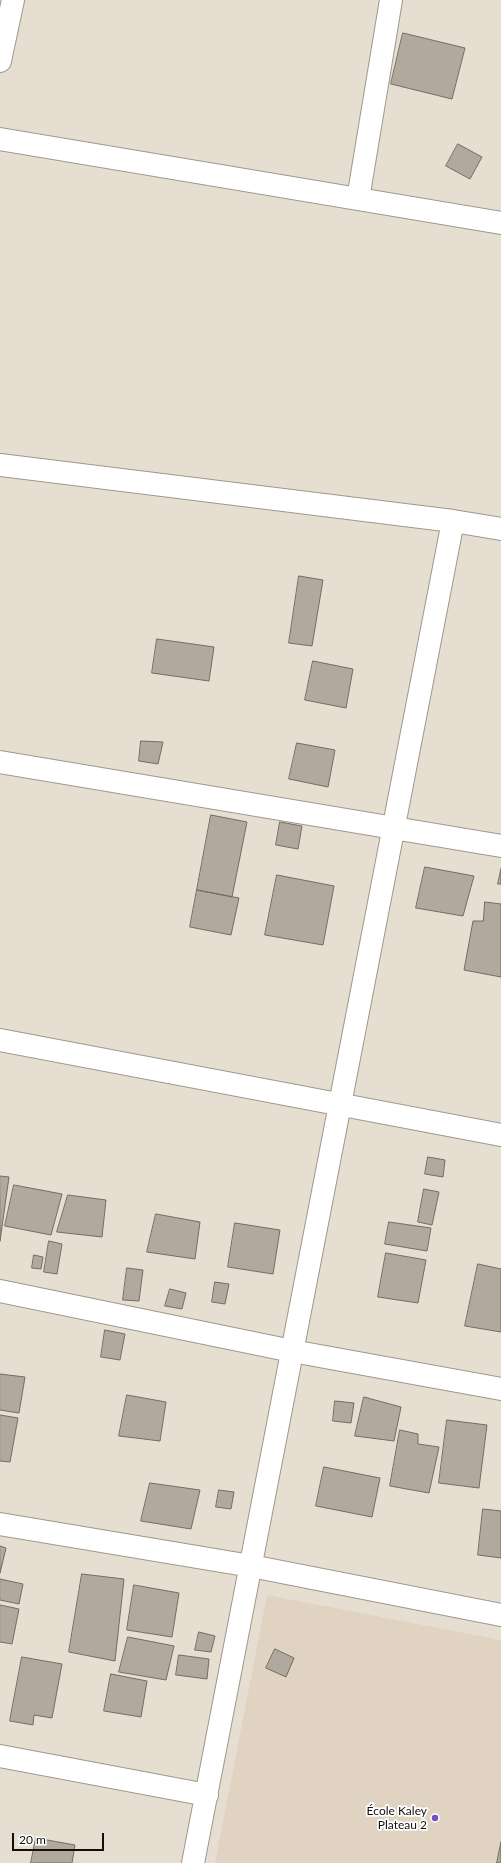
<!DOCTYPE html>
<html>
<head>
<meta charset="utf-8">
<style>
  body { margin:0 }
  #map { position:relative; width:501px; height:1863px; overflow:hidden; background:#e7ded2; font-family:Lato,sans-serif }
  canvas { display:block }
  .scale { position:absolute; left:12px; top:1833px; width:92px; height:18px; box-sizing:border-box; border:2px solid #120f0b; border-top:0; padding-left:5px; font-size:12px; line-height:14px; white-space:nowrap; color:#120f0b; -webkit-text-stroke:3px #fff; paint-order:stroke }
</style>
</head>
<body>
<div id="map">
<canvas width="501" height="1863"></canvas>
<div class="scale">20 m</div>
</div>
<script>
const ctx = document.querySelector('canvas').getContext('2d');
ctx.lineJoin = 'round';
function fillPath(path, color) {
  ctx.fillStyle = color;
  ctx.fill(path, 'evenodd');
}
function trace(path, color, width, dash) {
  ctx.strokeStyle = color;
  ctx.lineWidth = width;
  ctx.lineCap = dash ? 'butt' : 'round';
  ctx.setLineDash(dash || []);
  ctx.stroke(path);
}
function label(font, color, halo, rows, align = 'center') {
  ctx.font = font + ' Lato,sans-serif';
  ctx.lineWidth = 3.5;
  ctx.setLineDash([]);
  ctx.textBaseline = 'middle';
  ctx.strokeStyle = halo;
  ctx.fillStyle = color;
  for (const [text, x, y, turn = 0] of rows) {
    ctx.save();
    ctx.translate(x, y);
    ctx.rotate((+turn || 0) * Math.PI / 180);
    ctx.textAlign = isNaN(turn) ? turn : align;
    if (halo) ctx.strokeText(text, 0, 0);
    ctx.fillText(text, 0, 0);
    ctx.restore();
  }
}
fillPath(new Path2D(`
  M267 1595 501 1640V1863H215Z`), '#e1d3c1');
const building = new Path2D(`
  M403 33 465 48 452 99 391 84Z
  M458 144 482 157 470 179 446 166Z
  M299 576 323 580 312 646 289 643Z
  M157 639 214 647 209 681 152 673Z
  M313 661 353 669 346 708 305 700Z
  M141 741 163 742 158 764 139 761Z
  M297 743 335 750 328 787 289 779Z
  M211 815 247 822 232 897 197 890Z
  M280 822 302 826 298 849 276 845Z
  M425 867 474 876 463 916 416 908Z
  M501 869V884H498Z
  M277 875 334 886 323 945 265 935Z
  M197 890 239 898 231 935 190 927Z
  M485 902 501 904V977L464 970 473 921H483Z
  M428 1157 445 1160 443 1177 425 1174Z
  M0 1176 9 1177 0 1241Z
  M14 1185 62 1194 51 1235 5 1226Z
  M424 1189 439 1192 432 1225 418 1222Z
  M68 1195 106 1200 102 1237 57 1232Z
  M156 1214 200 1222 195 1259 147 1252Z
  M389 1222 431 1228 427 1251 385 1244Z
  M235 1223 280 1230 273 1274 228 1267Z
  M49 1241 62 1244 57 1274 44 1272Z
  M386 1253 426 1260 418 1303 378 1297Z
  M34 1255 43 1257 41 1269 32 1268Z
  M478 1264 501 1269V1332L465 1326Z
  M127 1268 143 1270 139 1301 123 1300Z
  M215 1282 229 1284 225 1304 212 1302Z
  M170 1289 186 1293 182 1309 165 1306Z
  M105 1330 125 1334 120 1360 101 1357Z
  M0 1374 25 1377 19 1413 0 1410Z
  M127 1395 166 1402 160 1441 119 1436Z
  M364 1397 401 1407 394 1441 355 1436Z
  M335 1401 354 1403 351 1423 333 1421Z
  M0 1415 18 1418 10 1462 0 1461Z
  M447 1420 487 1425 479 1488 439 1483Z
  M400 1430 418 1434V1444L439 1447 429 1493 390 1486Z
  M324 1467 380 1478 372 1517 316 1506Z
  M150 1483 200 1490 191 1529 141 1521Z
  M219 1490 234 1492 231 1509 216 1507Z
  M483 1509 501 1511V1558L478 1555Z
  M0 1546 6 1548 0 1573Z
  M82 1574 124 1579 115 1661 69 1652Z
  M0 1579 23 1584 19 1604 0 1600Z
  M134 1585 179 1593 172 1637 127 1630Z
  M0 1605 19 1609 12 1644 0 1642Z
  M199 1632 215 1636 211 1652 195 1650Z
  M128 1637 174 1646 166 1680 119 1672Z
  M275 1649 294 1658 286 1677 266 1668Z
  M179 1655 209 1659 207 1679 176 1675Z
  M22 1657 62 1664 52 1718 34 1715 33 1725 10 1721Z
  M111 1674 147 1681 141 1717 104 1711Z
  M36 1838 75 1845 72 1863H31Z
  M501 1842V1863H497Z`);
fillPath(building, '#b1a99d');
trace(building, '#746c62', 1);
const street = new Path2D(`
  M0 61 13 0
  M0 139 501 223
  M358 199 391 0
  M0 465 453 521 501 529
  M0 762 501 846
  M0 1040 501 1135
  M0 1291 292 1351 501 1389
  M0 1524 251 1566 501 1615
  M0 1756 207 1795
  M193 1863 453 521`);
trace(street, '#a0978c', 24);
trace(street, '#fff', 22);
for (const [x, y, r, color] of [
  [435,1818,4,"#744ec7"]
]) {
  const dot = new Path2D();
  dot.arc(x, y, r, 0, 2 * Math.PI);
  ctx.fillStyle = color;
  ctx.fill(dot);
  trace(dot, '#fff', 1.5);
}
label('12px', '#120f0b', '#fff', [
  ["École Kaley",427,1811],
  ["Plateau 2",427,1825]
], 'right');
</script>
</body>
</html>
